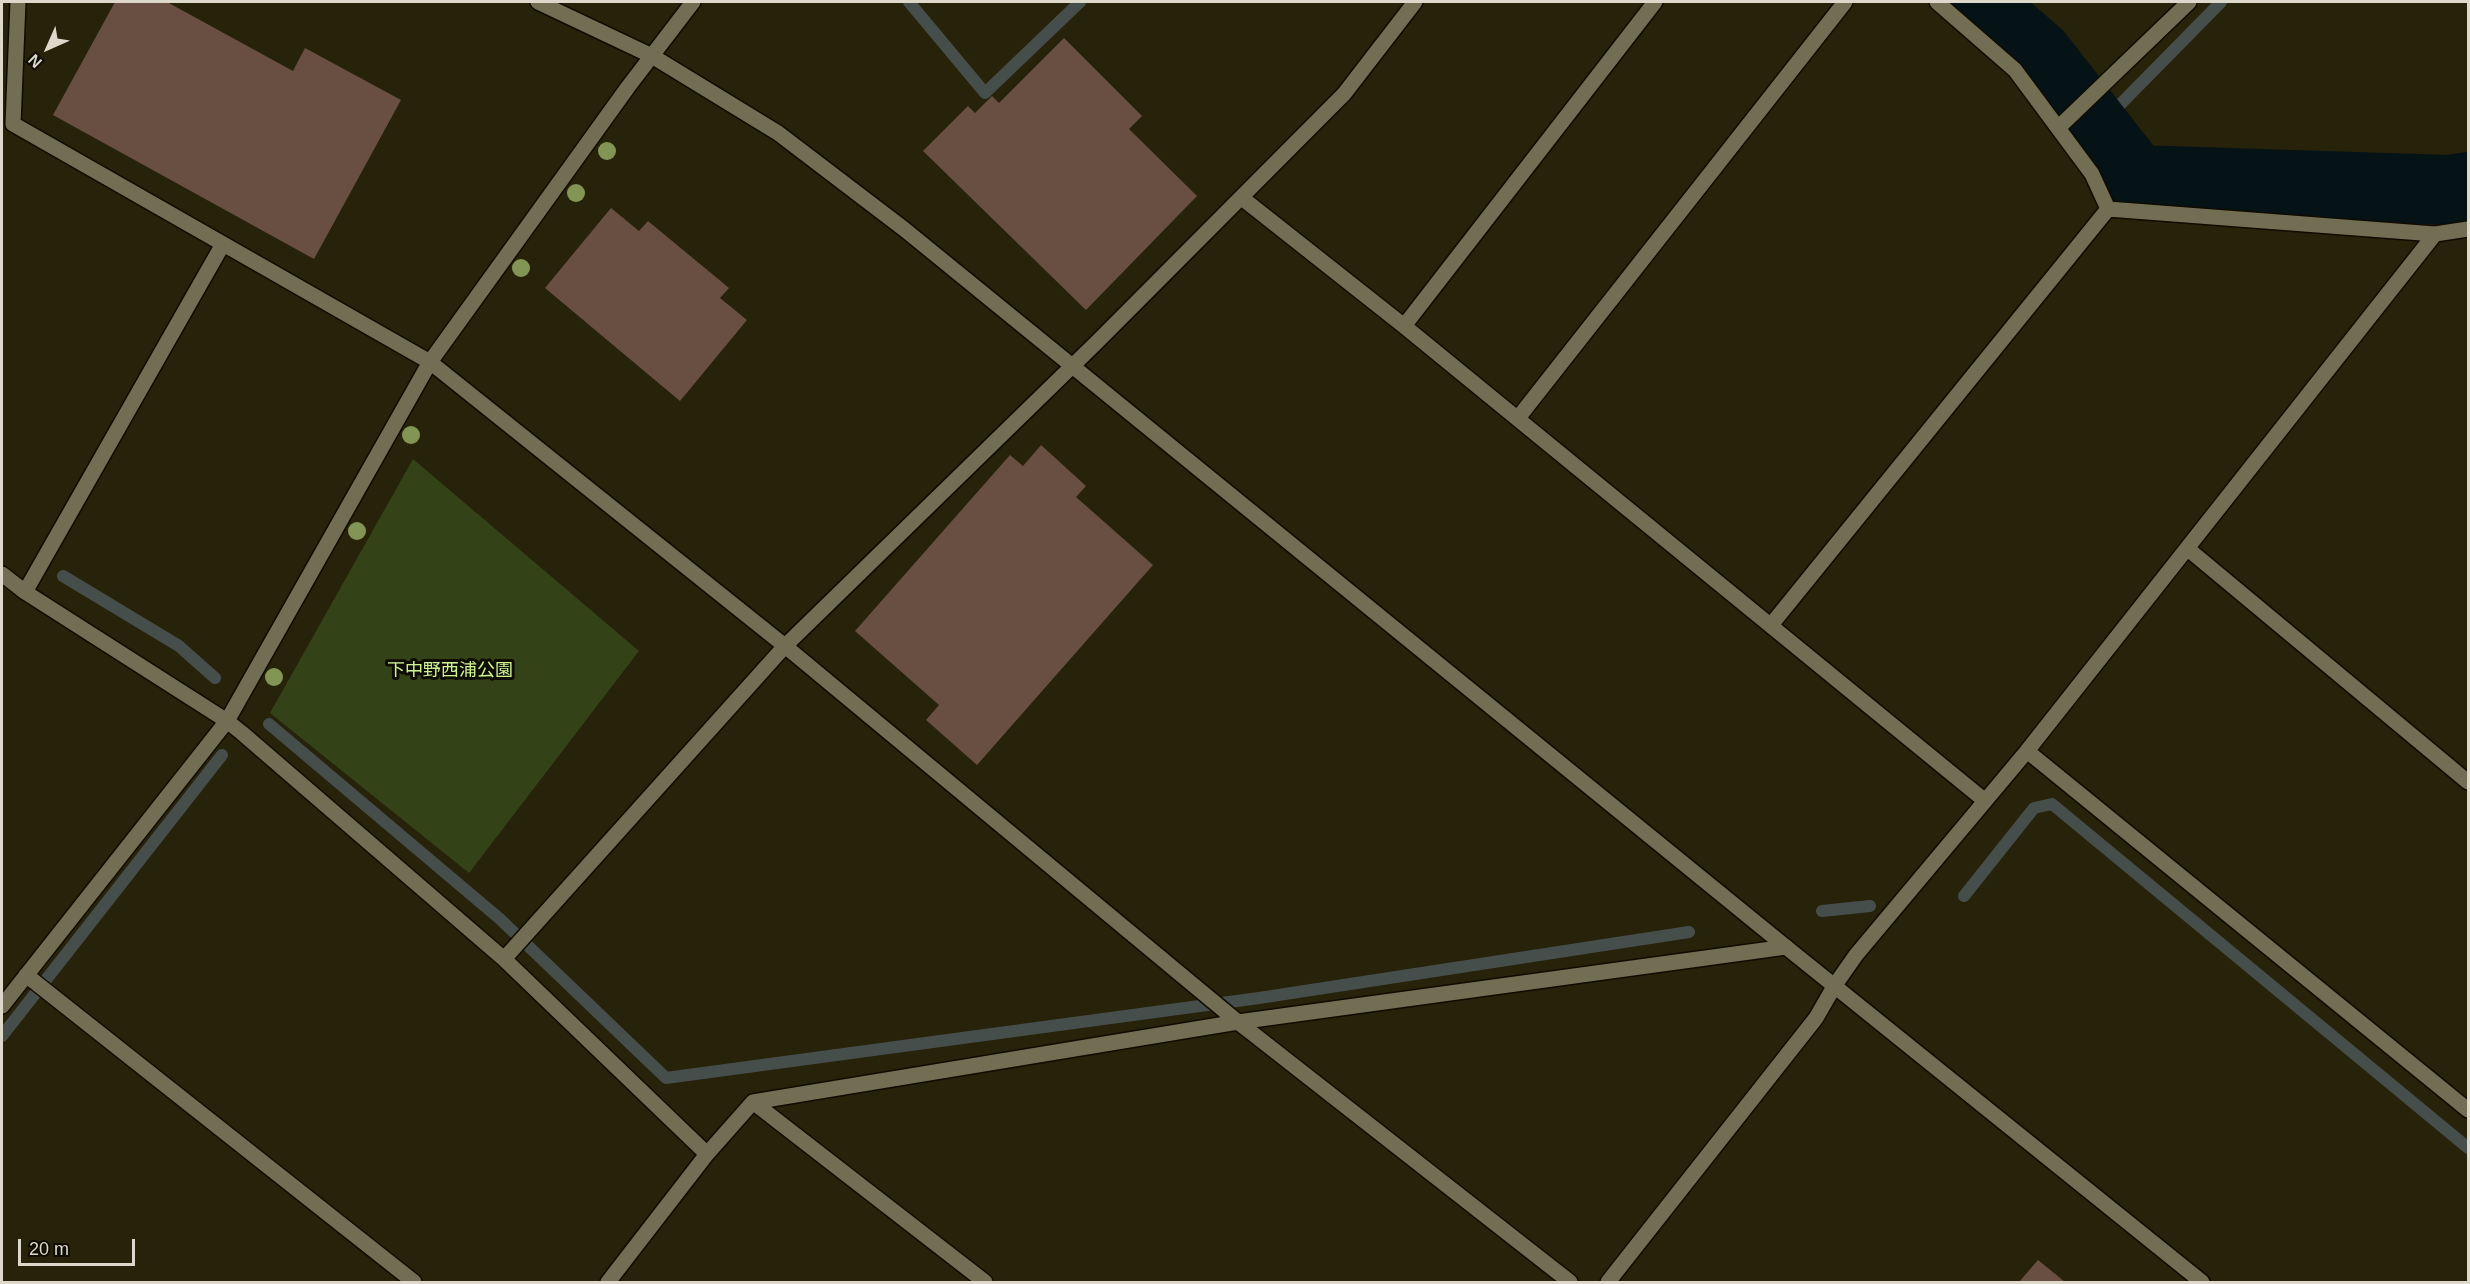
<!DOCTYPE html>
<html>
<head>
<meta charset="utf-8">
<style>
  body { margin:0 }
  #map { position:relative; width:2470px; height:1284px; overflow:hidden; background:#27220a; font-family:Helvetica,sans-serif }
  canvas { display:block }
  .frame { position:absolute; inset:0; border:3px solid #dcd9cb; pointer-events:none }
  .north { position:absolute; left:18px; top:18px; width:60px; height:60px; -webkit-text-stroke:4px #0e0c03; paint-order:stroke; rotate:225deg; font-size:16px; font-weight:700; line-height:24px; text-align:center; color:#dcd9cb }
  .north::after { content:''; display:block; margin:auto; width:21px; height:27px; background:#dcd9cb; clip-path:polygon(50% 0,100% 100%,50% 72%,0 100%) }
  .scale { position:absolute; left:18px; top:1239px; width:117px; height:27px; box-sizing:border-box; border:3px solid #dcd9cb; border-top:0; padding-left:8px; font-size:18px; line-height:21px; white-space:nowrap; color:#dcd9cb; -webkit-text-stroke:4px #0e0c03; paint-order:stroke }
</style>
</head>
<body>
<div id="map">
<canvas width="2470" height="1284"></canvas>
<div class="frame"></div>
<div class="north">N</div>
<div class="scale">20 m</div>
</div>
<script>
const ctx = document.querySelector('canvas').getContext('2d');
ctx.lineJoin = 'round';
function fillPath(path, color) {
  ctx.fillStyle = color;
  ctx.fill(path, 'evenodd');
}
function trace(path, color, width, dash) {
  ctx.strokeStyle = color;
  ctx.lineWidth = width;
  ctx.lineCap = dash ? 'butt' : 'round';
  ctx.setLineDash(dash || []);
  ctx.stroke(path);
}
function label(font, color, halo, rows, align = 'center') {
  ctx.font = font + ' Helvetica,"Noto Sans JP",sans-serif';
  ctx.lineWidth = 6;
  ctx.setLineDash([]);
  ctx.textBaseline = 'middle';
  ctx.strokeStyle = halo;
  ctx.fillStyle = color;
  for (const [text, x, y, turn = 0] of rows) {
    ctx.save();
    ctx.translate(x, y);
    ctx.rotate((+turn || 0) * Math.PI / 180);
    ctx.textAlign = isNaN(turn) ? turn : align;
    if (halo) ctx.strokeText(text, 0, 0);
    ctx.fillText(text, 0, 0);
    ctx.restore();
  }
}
fillPath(new Path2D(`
  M413 459 639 651 469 873 270 713Z`), '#334217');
trace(new Path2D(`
  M909 2 985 93 1080 2
  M2097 128 2221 2
  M63 576 179 646 215 678
  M269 724 500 919 666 1078 1259 998 1689 932
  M1964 896 2034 808 2052 804 2468 1148
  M1822 911 1870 906
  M2 1036 222 755`), '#464e4c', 12);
trace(new Path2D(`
  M1977 2 2038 55 2136 180 2449 190 2468 187`), '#061316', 70);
fillPath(new Path2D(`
  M115 2H167L293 71 305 48 401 100 314 259 53 115Z
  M1064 38 1142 116 1129 129 1197 196 1086 310 923 151 968 106 975 113 992 96 999 103Z
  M611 208 639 231 648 221 729 288 720 298 747 320 680 401 545 288Z
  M1041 445 1086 486 1076 497 1153 565 977 765 926 720 939 705 855 631 1010 455 1023 466Z
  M2038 1260 2065 1282H2019Z`), '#684f42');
const minor = new Path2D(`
  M18 2 13 124 430 362 785 646 1238 1022 1570 1282
  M1937 2 2015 70 2092 174 2108 209
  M2058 128 2189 2
  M1242 198 1404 326 1984 800
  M2108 209 2435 234 2468 229
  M1404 326 1655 2
  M1518 418 1845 2
  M2188 549 2468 782
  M2 574 25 592 227 721 242 733 504 959 707 1154
  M25 592 223 244
  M1771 625 2108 209
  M2027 751 2468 1110
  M504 959 785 646 1097 342 1344 94 1415 2
  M26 975 414 1282
  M1835 985 1856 955 2027 751 2435 234
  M2 1006 227 721 430 362 628 87 693 2
  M753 1102 985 1282
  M608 1282 707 1154 753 1102 1238 1022 1786 947`);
const tertiary = new Path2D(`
  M538 2 652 56 778 133 904 229 1786 947 2202 1282
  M1608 1282 1816 1018 1835 985`);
trace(minor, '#100b00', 18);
trace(tertiary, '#100b00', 18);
trace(minor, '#726e53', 15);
trace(tertiary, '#726e53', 15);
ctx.fillStyle = '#839555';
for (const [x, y] of [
  [607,151],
  [576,193],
  [521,268],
  [411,435],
  [357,531],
  [274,677]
]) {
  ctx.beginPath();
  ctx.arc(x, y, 9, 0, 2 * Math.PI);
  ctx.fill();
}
label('18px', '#cef392', '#0e0c03', [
  ["下中野西浦公園",450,671]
]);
</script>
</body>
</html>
